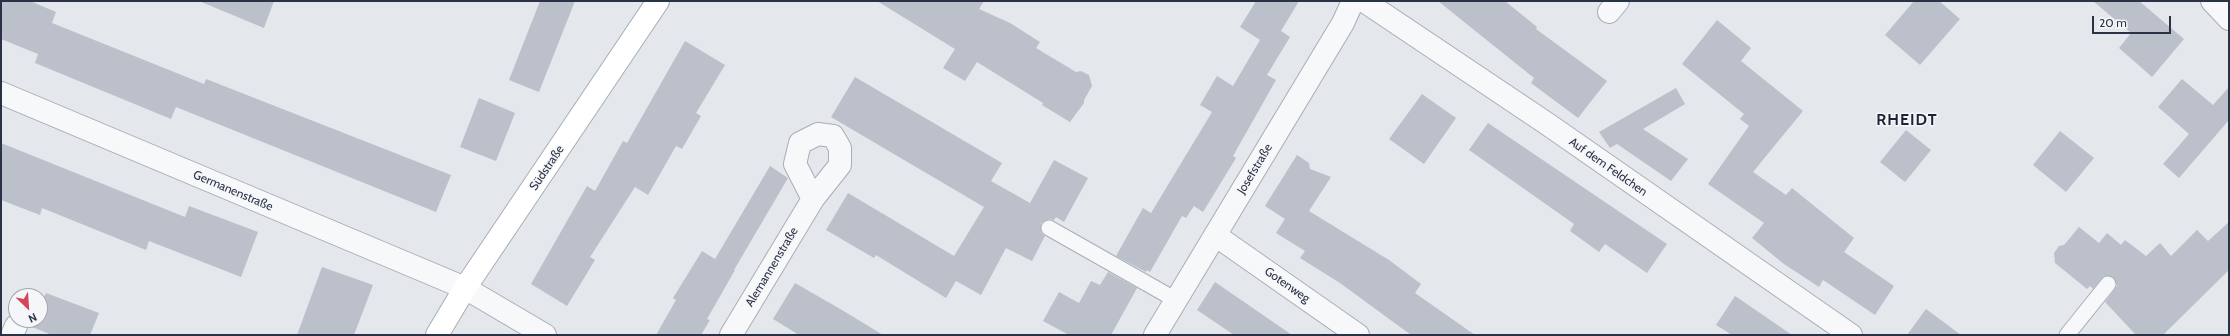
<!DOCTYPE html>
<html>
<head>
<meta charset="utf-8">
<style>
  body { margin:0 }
  #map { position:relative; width:2230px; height:336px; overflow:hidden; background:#e4e7ec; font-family:Cabin,sans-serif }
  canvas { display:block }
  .frame { position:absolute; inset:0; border:2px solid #2a3346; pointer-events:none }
  .north { position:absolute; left:8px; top:288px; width:40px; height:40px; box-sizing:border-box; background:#f4f6f9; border:1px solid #a3a8b1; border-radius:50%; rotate:155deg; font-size:11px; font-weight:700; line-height:16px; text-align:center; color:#2a3346 }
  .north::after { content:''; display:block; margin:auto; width:14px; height:18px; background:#d44657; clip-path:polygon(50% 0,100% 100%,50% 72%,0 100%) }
  .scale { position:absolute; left:2092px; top:16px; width:79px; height:18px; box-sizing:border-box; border:2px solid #2a3346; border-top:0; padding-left:5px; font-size:12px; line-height:14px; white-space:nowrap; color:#2a3346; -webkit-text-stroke:3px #f4f6f9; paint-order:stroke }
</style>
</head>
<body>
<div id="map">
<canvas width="2230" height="336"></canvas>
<div class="frame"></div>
<div class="north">N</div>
<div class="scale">20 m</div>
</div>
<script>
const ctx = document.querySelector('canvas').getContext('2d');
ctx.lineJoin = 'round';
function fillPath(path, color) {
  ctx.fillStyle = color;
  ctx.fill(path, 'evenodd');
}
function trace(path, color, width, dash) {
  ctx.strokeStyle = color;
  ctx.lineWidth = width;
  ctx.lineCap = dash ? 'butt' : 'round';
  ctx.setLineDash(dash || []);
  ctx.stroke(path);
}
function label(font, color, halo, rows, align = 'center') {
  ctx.font = font + ' Cabin,sans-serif';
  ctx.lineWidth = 3;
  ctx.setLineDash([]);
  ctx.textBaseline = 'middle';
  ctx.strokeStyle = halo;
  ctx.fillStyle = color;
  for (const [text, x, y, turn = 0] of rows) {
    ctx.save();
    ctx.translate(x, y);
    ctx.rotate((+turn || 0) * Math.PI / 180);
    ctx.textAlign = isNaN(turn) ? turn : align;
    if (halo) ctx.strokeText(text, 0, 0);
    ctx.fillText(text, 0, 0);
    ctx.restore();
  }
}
fillPath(new Path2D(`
  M1 1H30L56 12 52 23 204 84 206 79 451 175 436 212 176 107 171 119 35 63 38 54 1 39Z
  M199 1H274L264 28Z
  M540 1H575L539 92 509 80Z
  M877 1H984L979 9 1010 23 1040 42 1036 48 1076 72 1081 71 1089 75 1092 86 1084 100V103L1070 122 1042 105 1043 103 977 62 965 81 943 68 955 49Z
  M1256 1H1299L1281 31 1290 37 1267 75 1276 80 1233 156 1236 158 1203 212 1194 206 1186 218 1182 216 1150 272 1147 270 1146 272 1116 256 1143 208 1151 213 1212 112 1200 105 1217 76 1233 86 1260 40 1240 27Z
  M1438 1H1505L1537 27 1536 29 1607 81 1578 118 1531 83 1534 78Z
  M1914 1H1939L1960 19 1920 65 1885 35Z
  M2093 1H2139L2184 39 2152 77 2119 48 2131 33Z
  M1717 20 1751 48 1741 61 1803 111 1753 172 1786 195 1792 188 1854 238 1844 252 1894 286 1875 315 1823 280 1819 287 1784 264 1752 238 1764 223 1708 184 1749 126 1740 119 1744 114 1682 64Z
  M685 41 725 65 696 113 701 116 682 149 676 146 648 195 635 187 590 257 595 260 567 306 531 284 587 186 595 191 623 141 627 143Z
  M855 77 1002 163 991 181 1030 203 1054 160 1088 178 1064 222 1056 217 1054 220 1049 219 1041 223V232L1045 236 1032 261 1006 248 981 295 956 281 946 298 876 255 874 258 826 230 848 193 954 256 984 207 831 117Z
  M2182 79 2213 105 2229 87V120L2179 178 2163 164 2189 134 2158 107Z
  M1676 88 1685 104 1643 129 1688 159 1671 181 1617 144 1610 148 1599 132Z
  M1422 94 1456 118 1424 164 1389 139Z
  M479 98 515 113 496 161 460 147Z
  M1488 123 1667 244 1647 273 1605 244 1599 252 1570 231 1574 224 1469 150Z
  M1906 130 1931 150 1905 182 1880 162Z
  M2060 131 2094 158 2066 192 2033 165Z
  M1 143 185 217 189 206 258 232 241 277 149 241 146 250 42 208 40 215 1 200Z
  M1297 155 1309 163 1310 169 1331 177 1309 211 1389 260 1421 284 1415 293 1475 335H1411L1340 283 1300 258 1305 251 1276 233 1285 219 1265 206Z
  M770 166 788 178 734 270H735L707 319 710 320 701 335H656L676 300 673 298 702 251 715 259Z
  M2229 222V270L2163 335H2136L2105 302 2117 286 2113 277 2104 276 2093 289 2090 286 2087 289 2055 263 2054 253 2059 246 2064 245 2079 227 2099 243 2107 233 2121 245 2125 240 2146 256 2160 243 2171 256 2197 230 2208 241Z
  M322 267 373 285 354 335H297Z
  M1108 272 1137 288 1111 335H1069L1043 321 1059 292 1079 303 1091 281 1100 285Z
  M1215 282 1292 335H1234L1197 310Z
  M795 283 842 310 883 335H799L773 319Z
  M46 293 99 313 90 335H52L32 327 35 320H40V307Z
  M1735 296 1744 302 1792 335H1732L1716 325Z
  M1926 309 1961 335H1907Z`), '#bbc0ca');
const lane = new Path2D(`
  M1049 228 1176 300
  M2067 335 2108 284`);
const street = new Path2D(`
  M1364 1 1546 123 1851 335
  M2212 1 2229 19
  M1609 12 1618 1
  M1 93 465 288 545 335
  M1215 235 1358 335
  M12 335 16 326
  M731 335 813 199 840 165V148L833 136 818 134 800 143 795 164 813 199
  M1155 335 1343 23 1353 1`);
const secondary = new Path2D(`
  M437 335 465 288 658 1`);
trace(lane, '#a8adb7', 17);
trace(street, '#a8adb7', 24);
trace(secondary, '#a8adb7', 24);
trace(lane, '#f7f8fa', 15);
trace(street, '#f7f8fa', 22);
trace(secondary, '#fff', 22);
label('12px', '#2a3346', '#f4f6f9', [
  ["Auf dem Feldchen",1608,167,35],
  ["Südstraße",547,168,-56],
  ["Josefstraße",1255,169,-59],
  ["Germanenstraße",233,191,23],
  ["Alemannenstraße",772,267,-59],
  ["Gotenweg",1287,285,35]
]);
ctx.letterSpacing = '1px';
label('bold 16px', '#1c2436', '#f4f6f9', [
  ["RHEIDT",1907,120]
]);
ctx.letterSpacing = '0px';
</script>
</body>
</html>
